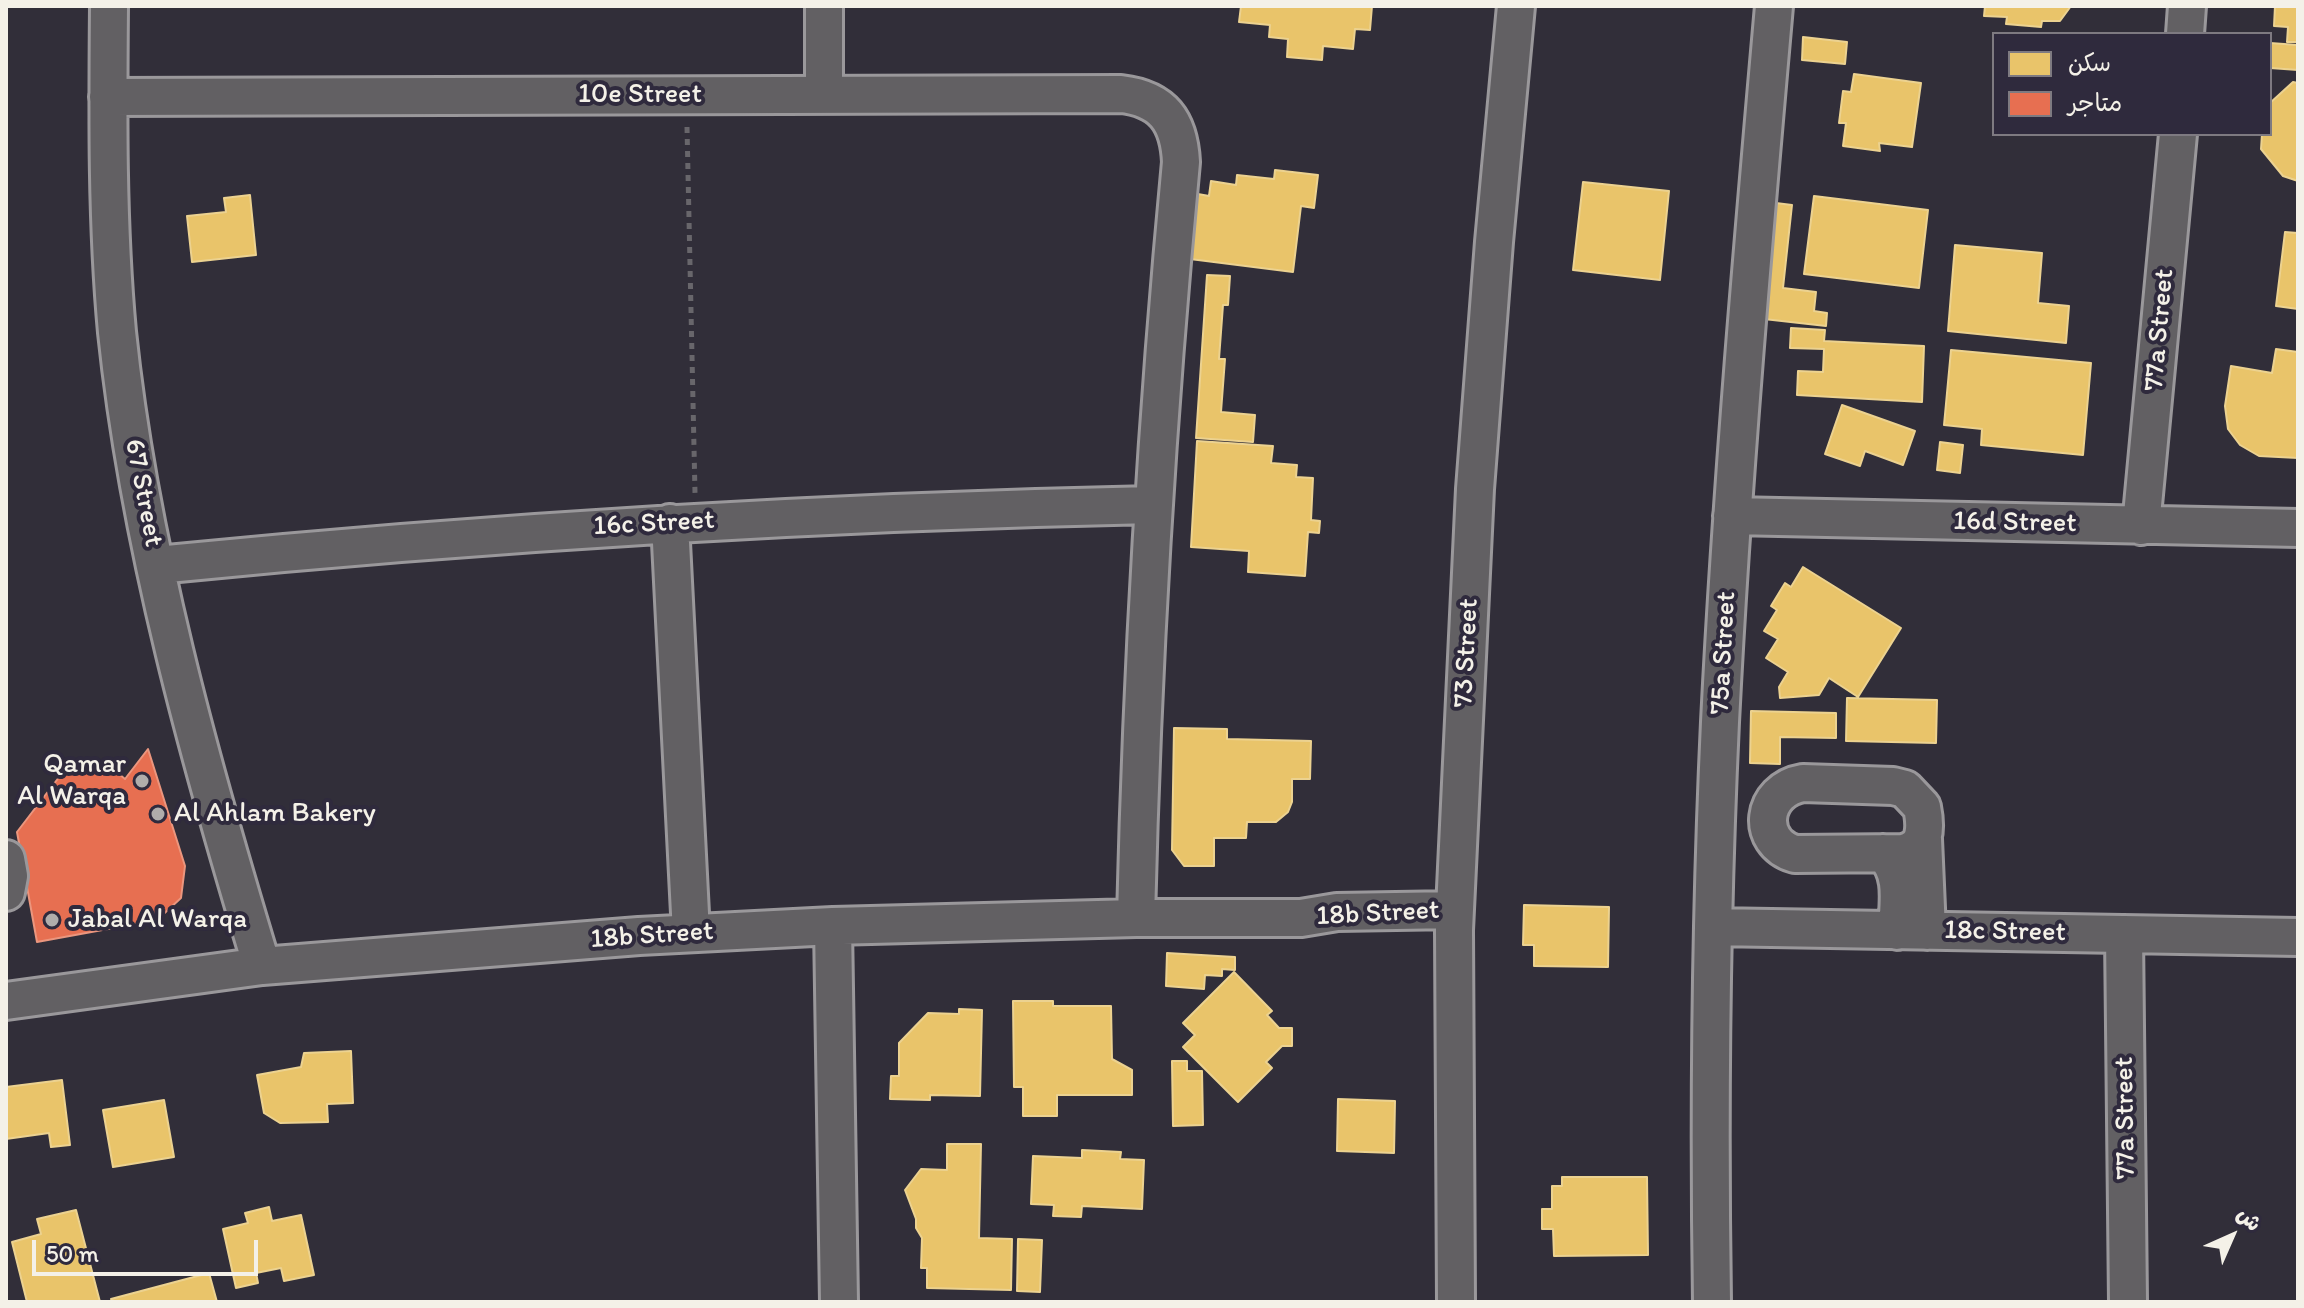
<!DOCTYPE html>
<html>
<head>
<meta charset="utf-8">
<style>
  body { margin:0 }
  #map { position:relative; width:2304px; height:1308px; overflow:hidden; background:#312e39; font-family:Itim,"Playpen Sans Arabic",sans-serif }
  canvas { display:block }
  .frame { position:absolute; inset:0; border:8px solid #f4f1e8; pointer-events:none }
  .legend { position:absolute; left:1992px; top:32px; width:280px; height:104px; box-sizing:border-box; background:#2f2a3d; border:2px solid #7e7a81; margin:0; padding:10px 14px; list-style:none; font-size:24px; color:#f4f1e8 }
  .legend li { display:flex; align-items:center; gap:16px; height:40px }
  .legend b { width:40px; border:2px solid #7e7a81 }
  .north { position:absolute; left:2192px; top:1196px; width:80px; height:80px; -webkit-text-stroke:6px #2f2a3d; paint-order:stroke; rotate:45deg; font-size:22px; font-weight:700; line-height:32px; text-align:center; color:#f4f1e8 }
  .north::after { content:''; display:block; margin:auto; width:28px; height:36px; background:#f4f1e8; clip-path:polygon(50% 0,100% 100%,50% 72%,0 100%) }
  .scale { position:absolute; left:32px; top:1240px; width:226px; height:36px; box-sizing:border-box; border:4px solid #f4f1e8; border-top:0; padding-left:10px; font-size:24px; line-height:28px; white-space:nowrap; color:#f4f1e8; -webkit-text-stroke:6px #2f2a3d; paint-order:stroke }
</style>
</head>
<body>
<div id="map">
<canvas width="2304" height="1308"></canvas>
<div class="frame"></div>
<ul class="legend">
<li><b style="height:22px;background:#e9c46a"></b>سكن</li>
<li><b style="height:22px;background:#e76f51"></b>متاجر</li>
</ul>
<div class="north">ش</div>
<div class="scale">50 m</div>
</div>
<script>
const ctx = document.querySelector('canvas').getContext('2d');
ctx.lineJoin = 'round';
function fillPath(path, color) {
  ctx.fillStyle = color;
  ctx.fill(path, 'evenodd');
}
function trace(path, color, width, dash) {
  ctx.strokeStyle = color;
  ctx.lineWidth = width;
  ctx.lineCap = dash ? 'butt' : 'round';
  ctx.setLineDash(dash || []);
  ctx.stroke(path);
}
function label(font, color, halo, rows, align = 'center') {
  ctx.font = font + ' Itim,sans-serif';
  ctx.lineWidth = 8;
  ctx.setLineDash([]);
  ctx.textBaseline = 'middle';
  ctx.strokeStyle = halo;
  ctx.fillStyle = color;
  for (const [text, x, y, turn = 0] of rows) {
    ctx.save();
    ctx.translate(x, y);
    ctx.rotate((+turn || 0) * Math.PI / 180);
    ctx.textAlign = isNaN(turn) ? turn : align;
    if (halo) ctx.strokeText(text, 0, 0);
    ctx.fillText(text, 0, 0);
    ctx.restore();
  }
}
const homes = new Path2D(`
  M1241 6H1372L1370 30 1355 29 1353 49 1323 46 1322 60 1287 57 1288 39 1269 37 1270 25 1239 22Z
  M1985 6H2071L2060 21H2042L2041 27 2006 24 2007 17 1984 16Z
  M2275 6H2298V42H2287L2288 27 2274 26Z
  M1803 37 1847 42 1845 64 1802 60Z
  M2270 43 2298 45V70L2270 68Z
  M1854 74 1921 83 1912 147 1879 143 1880 151 1843 146 1846 123H1839L1843 91 1851 92Z
  M2293 82 2298 83V181L2283 176 2261 149 2262 134H2270V103Z
  M1275 170 1318 175 1314 208 1301 206 1293 272 1190 259 1198 194 1209 196 1211 181 1236 185 1237 175 1274 179Z
  M1583 182 1669 191 1660 280 1573 270Z
  M250 195 256 255 192 262 187 216 226 212 224 198Z
  M1814 196 1928 210 1919 288 1804 274Z
  M1768 202 1792 205 1783 288 1816 292 1814 311 1827 313 1826 326 1755 318Z
  M2285 232 2298 233V309L2276 306Z
  M1955 245 2042 253 2038 303 2069 306 2066 343 1948 331Z
  M1207 275 1230 276 1228 305H1223L1219 359H1225L1221 412 1255 415 1253 442 1196 438Z
  M1791 328 1825 330 1824 341 1924 346 1922 402 1797 395 1798 371 1823 372 1824 349 1790 348Z
  M2276 349 2298 352V458L2259 456 2240 445 2228 429 2225 406 2231 366 2272 373Z
  M1951 350 2091 363 2083 455 1981 445 1982 429 1944 425Z
  M1842 405 1915 431 1903 465 1865 451 1860 466 1825 454Z
  M1197 441 1273 446 1271 463 1297 465 1296 477 1313 478 1311 520 1320 521 1319 533 1308 532 1305 576 1248 572 1249 551 1191 547Z
  M1940 442 1963 445 1960 473 1937 470Z
  M1803 567 1901 628 1858 697 1829 678 1819 695 1780 698 1779 687 1788 672 1766 658 1778 639 1764 631 1777 610 1771 606 1785 583 1791 587Z
  M1847 698 1937 700 1936 743 1846 741Z
  M1751 711 1836 713V738L1780 737V764L1750 763Z
  M1174 728 1227 729V739L1311 741 1310 779H1292V802L1288 812 1276 822H1247L1246 838H1214V866H1184L1172 850Z
  M1524 905 1609 907 1608 967 1534 966V945H1523Z
  M1167 953 1235 957V970L1222 969V976L1205 975 1204 989 1166 986Z
  M1234 972 1272 1011 1267 1015 1279 1028H1292V1046H1282L1266 1062 1272 1068 1238 1102 1183 1047 1195 1035 1183 1023Z
  M1013 1001H1053V1006H1111L1112 1059 1132 1070V1095H1057V1116H1023V1087H1014Z
  M959 1009 982 1010 980 1096 930 1095V1100L890 1099 891 1076H899V1043L928 1013 959 1014Z
  M351 1051 353 1103 327 1104 328 1122 280 1123 264 1113 257 1075 301 1067 304 1053Z
  M1172 1061H1187V1071H1202L1203 1125 1173 1126Z
  M62 1080 70 1145 51 1147 49 1133 6 1139V1087Z
  M1338 1099 1395 1101 1394 1153 1337 1151Z
  M164 1100 174 1157 113 1167 103 1110Z
  M947 1144H981L979 1238 1012 1239 1011 1290 927 1288V1268H921L922 1238 916 1228V1219L905 1190 921 1169 947 1170Z
  M1082 1150 1121 1152 1120 1159 1144 1160 1142 1209 1082 1206 1081 1217 1053 1216 1054 1205 1031 1204 1033 1156 1082 1158Z
  M1562 1177H1647L1648 1255 1554 1256 1553 1229H1542V1209H1552V1186H1562Z
  M269 1207 272 1221 301 1215 314 1275 284 1281 281 1268 256 1273 258 1283 236 1288 223 1229 248 1223 245 1213Z
  M76 1210 100 1302H27L12 1242 41 1234 37 1219Z
  M1018 1239 1042 1240 1040 1292 1017 1291Z
  M209 1273 217 1302H112L111 1299Z`);
fillPath(homes, '#e9c46a');
trace(homes, '#ecd290', 2);
const shops = new Path2D(`
  M148 749 185 866 181 898 157 920 37 942 17 832 63 772 107 764 125 779Z`);
fillPath(shops, '#e76f51');
trace(shops, '#eb967e', 2);
const minor = new Path2D(`
  M109 6C108 115 107 223 117 332 139 544 200 762 262 966
  M824 6V95
  M2185 34 2187 6
  M108 97 1121 94C1163 99 1179 121 1181 162 1157 414 1142 665 1136 918
  M1732 516 2298 528
  M670 523 691 933
  M2141 526 2178 134
  M157 565C488 532 819 512 1152 505
  M1803 783 1893 786 1905 789 1922 807C1926 827 1927 848 1903 853L1795 854C1755 842 1761 790 1803 783Z
  M1923 839 1927 931
  M1883 853C1905 873 1898 904 1897 931
  M6 859 9 876 6 892
  M833 926 839 1302
  M1713 927 2298 937
  M2124 934 2128 1302
  M6 1001 262 966 639 936 833 926 1136 918H1301L1337 912 1455 910
  M1456 1302 1454 930 1475 489 1494 242 1516 6
  M1712 1302C1709 1109 1711 915 1720 722 1732 483 1753 244 1774 6`);
trace(minor, '#9a989b', 42);
trace(new Path2D(`
  M687 127 695 493`), '#68666b', 5, [6, 6]);
trace(minor, '#626063', 36);
for (const [x, y, r, color] of [
  [142,781,8,"#b0adab"],
  [158,814,8,"#b0adab"],
  [52,920,8,"#b0adab"]
]) {
  const dot = new Path2D();
  dot.arc(x, y, r, 0, 2 * Math.PI);
  ctx.fillStyle = color;
  ctx.fill(dot);
  trace(dot, '#2f2a3d', 3);
}
label('28px', '#f4f1e8', '#2f2a3d', [
  ["10e Street",640,95],
  ["77a Street",2160,330,-85],
  ["67 Street",143,493,79],
  ["16d Street",2015,523,1],
  ["16c Street",654,524,-3],
  ["73 Street",1467,653,-87],
  ["75a Street",1724,653,-87],
  ["18b Street",1378,914,-3],
  ["18c Street",2005,932,1],
  ["18b Street",652,936,-4],
  ["77a Street",2126,1118,-91]
]);
label('28px', '#f4f1e8', '#2f2a3d', [
  ["Qamar",126,765,"right"],
  ["Al Warqa",126,797,"right"],
  ["Al Ahlam Bakery",174,814],
  ["Jabal Al Warqa",68,920]
], 'left');
</script>
</body>
</html>
